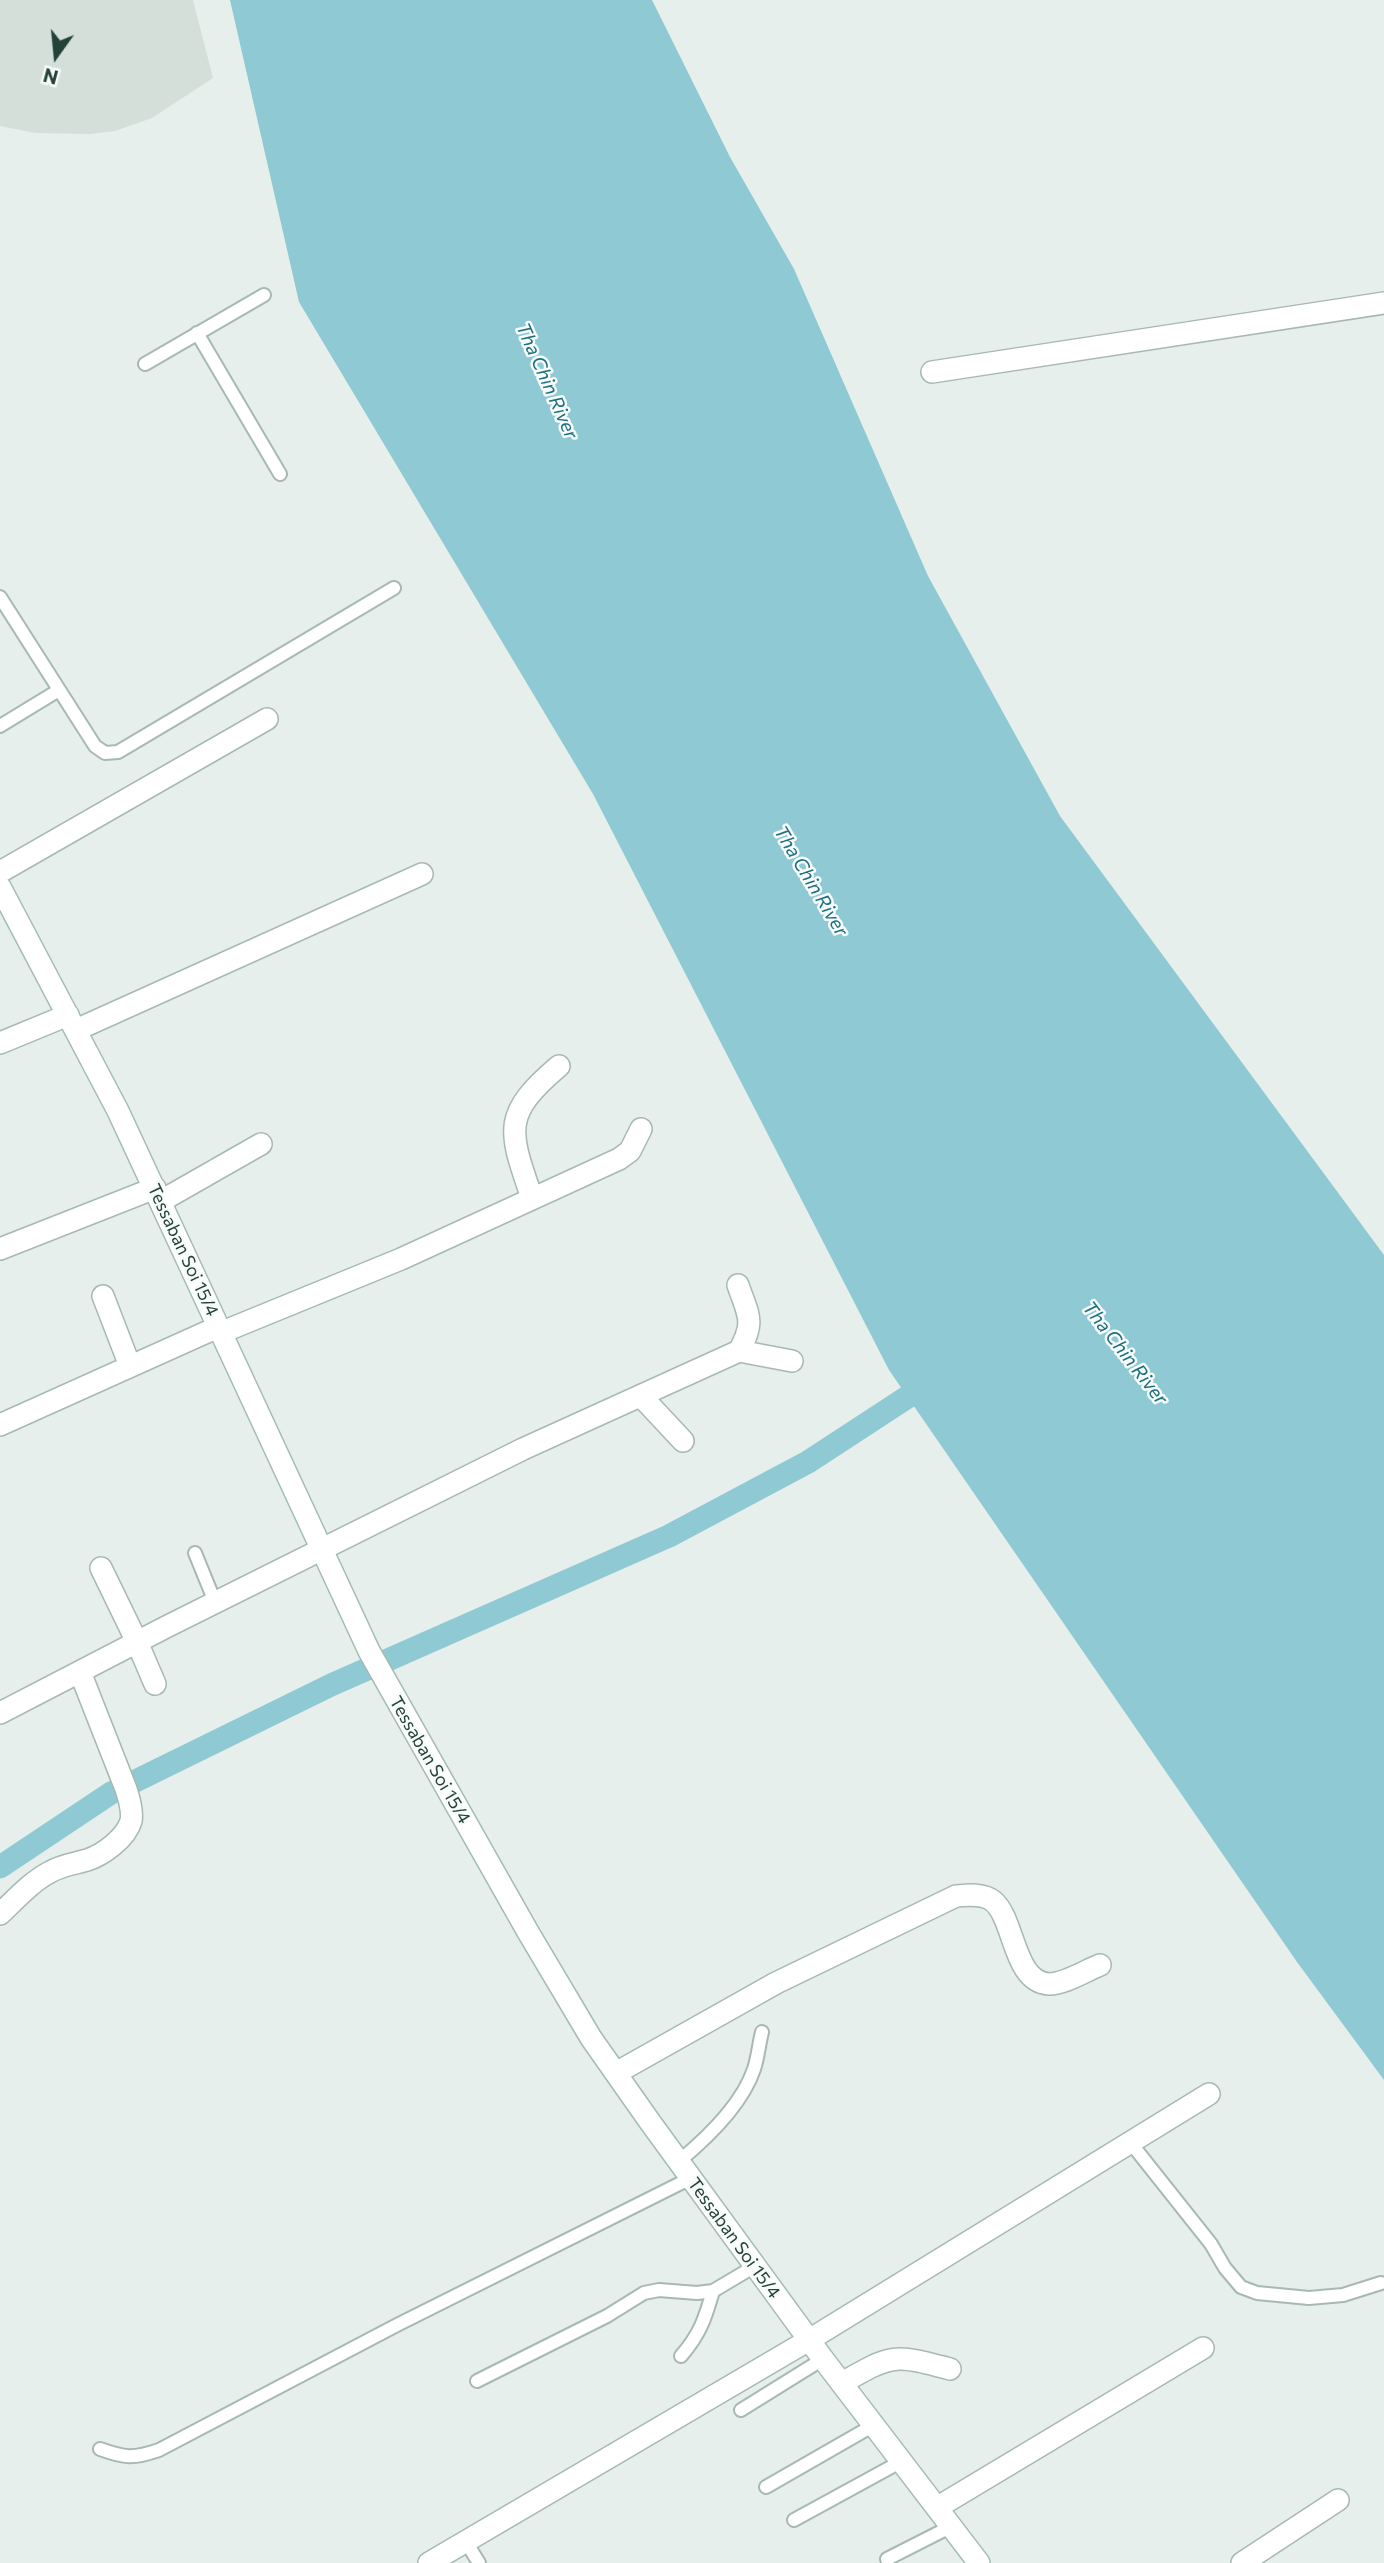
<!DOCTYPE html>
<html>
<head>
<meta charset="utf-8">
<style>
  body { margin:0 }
  #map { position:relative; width:1384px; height:2563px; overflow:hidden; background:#e6efeb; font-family:Commissioner,sans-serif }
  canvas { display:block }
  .north { position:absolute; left:21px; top:21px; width:70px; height:70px; -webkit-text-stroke:5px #f7fbf9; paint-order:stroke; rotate:195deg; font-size:19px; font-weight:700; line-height:28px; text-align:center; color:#24423a }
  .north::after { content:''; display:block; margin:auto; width:24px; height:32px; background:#24423a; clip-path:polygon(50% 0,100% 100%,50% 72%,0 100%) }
</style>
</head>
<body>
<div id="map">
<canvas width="1384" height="2563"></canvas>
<div class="north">N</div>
</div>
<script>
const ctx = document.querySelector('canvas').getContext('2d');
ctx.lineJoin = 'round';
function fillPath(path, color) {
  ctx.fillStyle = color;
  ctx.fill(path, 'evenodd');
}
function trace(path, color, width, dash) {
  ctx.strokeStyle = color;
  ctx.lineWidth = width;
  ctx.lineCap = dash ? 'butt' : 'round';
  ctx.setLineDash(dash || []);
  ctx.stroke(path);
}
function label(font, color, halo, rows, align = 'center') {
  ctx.font = font + ' Commissioner,sans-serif';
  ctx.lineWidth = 5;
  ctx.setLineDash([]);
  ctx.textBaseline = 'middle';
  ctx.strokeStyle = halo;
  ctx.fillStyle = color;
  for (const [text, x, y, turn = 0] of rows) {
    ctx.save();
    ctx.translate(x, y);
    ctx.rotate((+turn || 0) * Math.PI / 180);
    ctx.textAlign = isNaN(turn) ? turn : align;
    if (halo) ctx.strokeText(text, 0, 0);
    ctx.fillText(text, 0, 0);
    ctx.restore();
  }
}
fillPath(new Path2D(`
  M0 0H193L213 78 152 118 115 131 90 134 35 133 0 126Z`), '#d4dfda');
fillPath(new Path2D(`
  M230 0H652L730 157 794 269 928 576 1060 816 1384 1255V2080L1297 1962 889 1370 593 794 299 302Z`), '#8ec9d4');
trace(new Path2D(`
  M0 1867 111 1793 331 1685 669 1536 808 1462 932 1381`), '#8ec9d4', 23);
const lane = new Path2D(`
  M197 333 280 474
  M145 364 264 295
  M0 597 95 746 105 753 118 752 394 588
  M0 726 59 690
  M195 1553 215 1602
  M1130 2142 1211 2244 1225 2268 1241 2287 1257 2293 1309 2298 1343 2295 1381 2283
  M678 2162C706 2139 742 2105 754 2069 758 2057 759 2044 762 2032
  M681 2356C700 2334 705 2319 713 2291
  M477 2381 607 2316 644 2293 659 2290 697 2293 713 2291 755 2266
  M741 2410 823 2359
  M100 2449C125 2458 133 2459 159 2450L397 2325 691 2178
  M766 2487 874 2425
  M794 2520 902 2461
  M466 2542 479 2563
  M887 2559 952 2526`);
const street = new Path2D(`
  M932 372 1384 303
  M0 872 267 719
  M76 1030 422 874
  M0 1043 68 1015
  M532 1198C509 1131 501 1115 559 1066
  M161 1201 261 1144
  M0 1249 155 1188
  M738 1285C748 1315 756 1321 739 1351
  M103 1296 130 1366
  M220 1333 401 1259 619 1159 630 1151 641 1129
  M641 1396 683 1441
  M0 1425 218 1327
  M101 1568 137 1642 155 1684
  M0 1713 168 1626 523 1449 739 1351 792 1361
  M0 1914C16 1899 31 1882 50 1872 62 1865 74 1864 87 1860 103 1855 126 1838 131 1821 133 1811 129 1798 126 1789L80 1672
  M616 2073 776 1983 956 1896C967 1895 983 1893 993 1901 1015 1919 1013 1982 1049 1984 1065 1984 1085 1971 1100 1965
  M842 2383C892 2354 894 2354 950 2369
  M938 2507 1203 2348
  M429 2563 809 2340 1209 2094
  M1242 2563 1338 2500`);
const secondary = new Path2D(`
  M0 887 118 1111 369 1651 528 1932 591 2038 650 2122 823 2359 979 2563`);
trace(lane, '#a8b8b2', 16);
trace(street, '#a8b8b2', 24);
trace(secondary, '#a4bbb3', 24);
trace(lane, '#fff', 12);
trace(street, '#fff', 21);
trace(secondary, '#fff', 21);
label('18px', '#24423a', '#f7fbf9', [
  ["Tessaban Soi 15/4",183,1250,65],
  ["Tessaban Soi 15/4",430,1760,60],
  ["Tessaban Soi 15/4",734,2238,54]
]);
label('italic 19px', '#1c6f80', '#f7fbf9', [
  ["Tha Chin River",547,381,66],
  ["Tha Chin River",811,881,59],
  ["Tha Chin River",1125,1353,52]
]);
</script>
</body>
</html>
